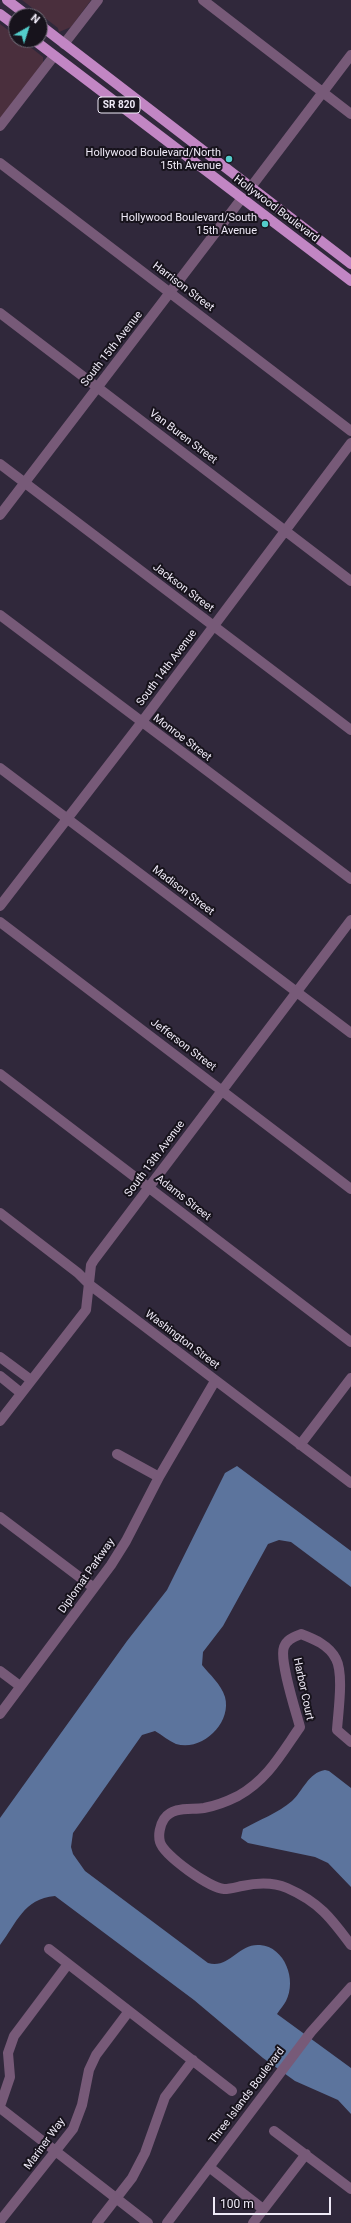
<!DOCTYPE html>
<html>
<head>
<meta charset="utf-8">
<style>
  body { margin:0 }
  #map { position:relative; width:351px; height:2223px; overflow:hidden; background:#30283b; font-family:Roboto,sans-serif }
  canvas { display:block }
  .north { position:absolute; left:8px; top:8px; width:40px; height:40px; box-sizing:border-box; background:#17131c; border:1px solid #6d6974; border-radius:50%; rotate:39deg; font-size:11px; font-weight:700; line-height:16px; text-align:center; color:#efeaf7 }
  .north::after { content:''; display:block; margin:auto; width:14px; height:18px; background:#53cdcb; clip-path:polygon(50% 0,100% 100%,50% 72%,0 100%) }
  .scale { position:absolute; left:213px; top:2197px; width:118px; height:18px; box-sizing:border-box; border:2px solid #efeaf7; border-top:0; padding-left:5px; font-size:12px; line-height:14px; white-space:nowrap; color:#efeaf7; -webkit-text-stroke:3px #17131c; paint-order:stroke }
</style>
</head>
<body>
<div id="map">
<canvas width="351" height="2223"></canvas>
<div class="north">N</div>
<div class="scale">100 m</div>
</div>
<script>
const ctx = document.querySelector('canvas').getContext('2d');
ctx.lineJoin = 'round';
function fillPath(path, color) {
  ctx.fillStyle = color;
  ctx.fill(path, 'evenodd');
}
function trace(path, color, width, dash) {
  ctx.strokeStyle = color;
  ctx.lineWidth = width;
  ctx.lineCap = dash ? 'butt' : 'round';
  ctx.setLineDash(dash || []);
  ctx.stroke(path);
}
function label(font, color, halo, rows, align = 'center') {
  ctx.font = font + ' Roboto,sans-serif';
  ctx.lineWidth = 4;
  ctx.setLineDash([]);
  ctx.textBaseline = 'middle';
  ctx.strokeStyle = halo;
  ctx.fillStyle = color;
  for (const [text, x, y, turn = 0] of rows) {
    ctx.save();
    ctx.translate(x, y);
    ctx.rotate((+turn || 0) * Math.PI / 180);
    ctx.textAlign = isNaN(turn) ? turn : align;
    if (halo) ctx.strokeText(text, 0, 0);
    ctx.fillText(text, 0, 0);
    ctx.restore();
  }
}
fillPath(new Path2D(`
  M22 0H91L71 27 59 32 58 28Z
  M0 24 16 36V40H21L43 57V64L0 119Z`), '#4a2f3d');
fillPath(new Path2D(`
  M237 1466 351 1551V1587L291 1542 279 1540 268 1544 223 1626 203 1652 202 1665C210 1675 221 1684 225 1697 232 1723 202 1752 176 1744 169 1741 162 1735 155 1731L142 1735 73 1833 71 1847 73 1854 85 1871 208 1963C230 1969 238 1943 260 1945 285 1947 297 1980 286 2001 284 2005 280 2009 277 2014L351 2068V2114L338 2100 295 2081 263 2058 194 2000 55 1896C23 1899 17 1923 0 1945V1818L127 1641 167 1590 225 1473Z
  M325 1770 329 1771 351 1788V1887L328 1863 315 1857 248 1843 241 1838 243 1829C259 1820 278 1813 292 1801 303 1791 308 1773 325 1770Z`), '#5c749d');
trace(new Path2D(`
  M203 0 351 114
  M64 44 98 0
  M0 126 54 56
  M0 163 351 431
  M251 187 351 55
  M0 313 351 581
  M0 464 351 730
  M0 515 242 198
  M0 615 351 879
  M0 768 351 1033
  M0 906 141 723 351 443
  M0 922 351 1189
  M0 1074 351 1342
  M0 1213 78 1273 90 1285 351 1483
  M0 1357 31 1380
  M0 1376 21 1393
  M0 1421 86 1310 91 1265 94 1260 351 920
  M300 1445 351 1378
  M117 1454 159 1477
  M0 1517 94 1588
  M0 1671 20 1686
  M0 1714 111 1565 126 1541 159 1477 215 1381
  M351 1742 337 1730C338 1713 344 1674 336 1659 329 1645 314 1639 301 1634 294 1637 287 1639 284 1647 279 1660 296 1712 300 1727 281 1754 268 1779 238 1796 228 1801 215 1806 204 1808 190 1810 173 1806 164 1819 160 1825 158 1835 160 1842 164 1856 210 1888 224 1889 230 1889 237 1887 242 1886 256 1883 273 1882 287 1888 319 1902 331 1918 351 1945
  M49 1949 232 2091
  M0 2106 10 2077 8 2053 14 2036 68 1964
  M0 2108 148 2223
  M274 2131 351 2189
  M209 2167 263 2209
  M0 2221 73 2129 82 2105 89 2070 96 2055 129 2011
  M97 2223 132 2178 145 2153 165 2097 193 2060
  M167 2223 311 2032 351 1987
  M253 2223 306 2154`), '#775a78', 10);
trace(new Path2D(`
  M7 0 28 16
  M0 14 16 26
  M40 25 351 264
  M34 40 351 281`), '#c286c4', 10);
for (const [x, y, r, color] of [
  [229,159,4,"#53cdcb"],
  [265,224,4,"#53cdcb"]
]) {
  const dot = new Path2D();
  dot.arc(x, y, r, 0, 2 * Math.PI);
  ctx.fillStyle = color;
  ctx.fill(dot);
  trace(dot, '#17131c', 1.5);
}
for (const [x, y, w] of [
  [119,105,42]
]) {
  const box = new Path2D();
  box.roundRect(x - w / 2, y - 8, w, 16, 3);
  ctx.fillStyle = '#17131c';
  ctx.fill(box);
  trace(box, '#efeaf7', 1);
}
label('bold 10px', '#efeaf7', null, [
  ["SR 820",119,105]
]);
label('11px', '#efeaf7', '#17131c', [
  ["Hollywood Boulevard/North",221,153],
  ["15th Avenue",221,166],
  ["Hollywood Boulevard/South",257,218],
  ["15th Avenue",257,231]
], 'right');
label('11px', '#efeaf7', '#17131c', [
  ["Hollywood Boulevard",276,209,37],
  ["Harrison Street",183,287,37],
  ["South 15th Avenue",112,349,-52],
  ["Van Buren Street",183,437,37],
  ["Jackson Street",183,588,37],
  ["South 14th Avenue",167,668,-53],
  ["Monroe Street",182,738,37],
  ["Madison Street",183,891,37],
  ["Jefferson Street",183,1045,37],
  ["South 13th Avenue",155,1159,-53],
  ["Adams Street",183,1198,38],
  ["Washington Street",182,1340,37],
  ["Diplomat Parkway",87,1576,-55],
  ["Harbor Court",303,1689,78],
  ["Three Islands Boulevard",247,2096,-53],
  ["Mariner Way",45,2144,-54]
]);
</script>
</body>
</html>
